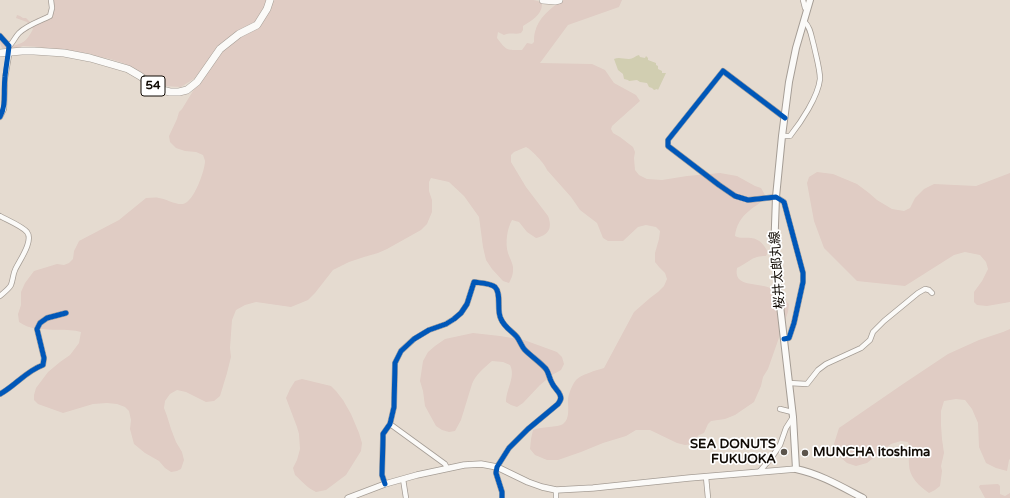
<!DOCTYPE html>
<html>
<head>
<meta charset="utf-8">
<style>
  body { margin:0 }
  canvas { display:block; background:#e5dbd0 }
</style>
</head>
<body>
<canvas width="1010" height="498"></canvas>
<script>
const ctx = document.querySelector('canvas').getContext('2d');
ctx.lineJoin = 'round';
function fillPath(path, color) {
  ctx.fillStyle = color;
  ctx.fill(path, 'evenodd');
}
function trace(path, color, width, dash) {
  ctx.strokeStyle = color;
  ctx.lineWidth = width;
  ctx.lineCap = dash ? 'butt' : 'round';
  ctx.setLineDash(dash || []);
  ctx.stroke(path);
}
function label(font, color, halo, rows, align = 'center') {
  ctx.font = font + ' "Varela Round","Noto Sans JP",sans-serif';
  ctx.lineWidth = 3.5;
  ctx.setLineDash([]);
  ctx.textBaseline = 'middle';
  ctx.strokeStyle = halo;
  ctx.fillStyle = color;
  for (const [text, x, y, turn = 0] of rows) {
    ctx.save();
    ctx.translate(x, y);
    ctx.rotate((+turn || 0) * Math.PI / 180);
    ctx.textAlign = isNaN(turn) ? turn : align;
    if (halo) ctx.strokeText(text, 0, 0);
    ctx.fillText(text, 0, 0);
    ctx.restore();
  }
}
fillPath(new Path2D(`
  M49 0H533L538 1 542 4C542 15 531 21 523 26V30L521 33C515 35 511 32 504 35L498 32 497 38C507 51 506 50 522 50L527 43 532 44 534 42C534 39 534 35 535 32 538 18 551 8 562 0H622L619 7 568 25 540 63 592 64 605 70 614 83 636 95 640 101 612 126 611 129 613 133 620 137 633 147 635 152 634 158 635 170 639 175 647 179 662 180 687 176 720 173 737 176 755 186 761 188 765 195C762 204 755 205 749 211 741 217 736 226 735 236 741 239 745 237 751 238 760 239 764 245 768 252L766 256C760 256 754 257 749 261 745 263 742 266 737 268 733 288 758 282 770 288 777 291 783 298 789 304L788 312 768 369 763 377 761 386 754 402 735 415 725 419 711 421 708 424 704 433 699 435 692 444 685 445 677 443 650 430H636L626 436 603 443 581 452 558 460H547L535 455 530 449 531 439 533 430C542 426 557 428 563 424 570 419 568 408 568 400 568 395 572 385 576 380 580 375 597 370 604 368L634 312 650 298 658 292 664 286 667 279 665 273 659 267 655 262V253L659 239 660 231 656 227 646 225 638 227 623 241H608L603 238 597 223 580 210 571 197 547 170C545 164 532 150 526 147L514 152 511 155V162L526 187 548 216C553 229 548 235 536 238L527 232 519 222 512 220C507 229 505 243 508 253 510 259 514 265 513 271 513 275 511 279 509 283L503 281 492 269 486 260 483 247 479 217 464 196 449 182 431 178 429 182V191L432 200V212L427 224 421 230 387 249 378 253 364 257 349 262 333 270 315 293 308 300 291 307 256 302 245 305 236 310 232 320 230 348 231 357 227 373 220 396 214 401 206 402 186 392 177 390 170 394 165 401 164 408 167 416 171 429 176 442 182 452 184 460 181 469 177 471 171 472 165 468 159 461 145 453 134 444 130 429 131 420 129 411 125 407 117 404 107 403 93 404 63 413 38 404 34 400V395L36 388 48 372 60 362 70 355 79 343 81 332C61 326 37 335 19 322L18 314 21 305V292L25 283 34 271 57 264 64 265 69 263 73 259 74 251 79 241 119 220 146 198C150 198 155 197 159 198 166 199 176 205 183 204 194 202 205 170 205 161 205 160 203 155 203 155L196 152 185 151 176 148 170 142 169 136 177 119 179 112 182 109 193 91 203 67 195 78 181 87 164 86 162 87C151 82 143 74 133 68 122 61 107 58 94 56L92 54 60 49 59 50H46L41 47 23 46 17 48H2L0 43V32L6 41 12 46C15 45 17 45 19 44 26 42 30 35 33 29L32 27 25 32H23L29 24 27 22 16 18 17 15 20 16 23 18H26L30 22H35L36 19 38 18 39 19 46 16 50 11Z
  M817 172 833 174 857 184 869 193 877 200 892 209 904 211 910 208 915 198 924 189 934 184 976 186 1010 173V302L987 306 977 305 974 302V292L982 281 988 269 986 262 980 255 965 252 954 255 905 286 857 281 824 248 814 221 807 183 809 177Z
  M1010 329V459L1009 460 1007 471 996 468 986 463 979 447 978 423 972 409 965 400 956 399 944 401 941 411V425L942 439 944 453 941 466 942 471 940 486 935 490 929 493C919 486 909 477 909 464 908 454 912 452 908 442L901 441 891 444 882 451 867 463 856 466 847 463 839 456 834 444 839 428 903 384 948 354 979 340 1003 332Z
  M473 333 500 336 524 340 557 352 562 357 564 364 561 370 552 375 540 385 523 403 517 407 511 405 506 402C506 389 516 377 510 365L503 362 492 361C484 368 476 374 472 384L461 420 455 431 449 432 442 430 436 426 425 406 423 391 420 381 423 361 428 352 435 346 445 339Z
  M302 379 331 386 336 391 343 400 351 414 359 433 362 443 361 451 346 475 326 490 316 492C307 488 302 481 295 475L293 468 297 460 300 449 299 434 297 427 286 398 290 389 295 381Z
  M998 484 1000 486V494L1005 496 1010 493V498H985L979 487 980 485Z`), '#e0ccc4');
fillPath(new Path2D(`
  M639 55 640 57 645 58 646 56 648 58V60L656 63V65L658 66V69L662 71V73H666L658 90 657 89 654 90 652 88 649 87 647 83 640 82 637 80 629 81 628 80 624 79 623 74 618 70 614 59C619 57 623 59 629 59 633 59 635 56 639 55Z`), '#d1ceb1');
const minor = new Path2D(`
  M803 0 805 8 807 9
  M0 36 9 46C13 43 15 37 19 33 27 25 40 21 50 16L52 8 51 0
  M0 117 4 109 5 78 9 55
  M782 136H790C801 122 818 97 820 79 820 69 816 56 814 46 811 36 811 28 804 21
  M0 216C7 220 22 226 27 232 34 241 19 261 15 270 13 274 13 280 11 285 9 289 3 293 0 296
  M784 339 789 338 794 323 803 282V273L784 202 776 197 748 200 735 196 719 185 668 146V140L723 71 785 118
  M789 383 807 384 818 370 826 364 861 348 870 340 873 332 884 321 918 293 925 289 929 290 932 293
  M0 394C15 386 26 371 43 365L44 358 37 329 40 323 47 318 66 313
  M780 409 792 412
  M390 424 445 464 447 468
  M759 472 772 457 780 445 786 428 793 417
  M706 477 708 498
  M403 479 406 498
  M385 484 382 475 383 438V434L390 424 394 407 395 363 401 351 414 339 429 330 446 324 454 319 461 313 467 304 474 282C480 283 490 283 495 287 502 294 496 310 501 319 504 327 512 331 517 337 520 341 522 347 525 350 532 357 540 362 546 369 549 373 549 378 552 383 554 388 559 391 560 395 562 399 560 401 558 404L528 429 509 448 497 467 496 473 502 492V498
  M556 490V498`);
const tertiary = new Path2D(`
  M348 498 385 484 417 475 464 465 481 464 497 467 528 482 542 487 556 490 593 488 689 478 796 469`);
const secondary = new Path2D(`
  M810 0 796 48 789 82 782 136 776 197 775 225 774 254 793 417 796 469C820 474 842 487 863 498`);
const primary = new Path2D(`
  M543 0 555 1 559 0
  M0 53 22 51H34L64 53 90 58 128 69 140 76 158 89 170 92H179L187 90 197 82 220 49 239 34 257 25 267 9 270 0`);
trace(minor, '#a59d95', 6);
trace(tertiary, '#a59d95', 7);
trace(secondary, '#a59d95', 8);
trace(primary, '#a59d95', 8);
trace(minor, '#fbfaf8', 4.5);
trace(tertiary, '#fbfaf8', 5.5);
trace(secondary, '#fbfaf8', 6);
trace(primary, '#fbfaf8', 7);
trace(new Path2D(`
  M0 36 9 46C8 57 6 66 5 77 3 92 7 103 0 117
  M784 339 789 338 794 323 803 282V273L784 202 776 197 748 200 735 196 719 185 668 146V140L723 71 785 118
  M0 394C15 386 26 371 43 365L44 358 37 329 40 323 47 318 66 313
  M385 484 382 475 383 438V434L390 424 394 407 395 363 401 351 414 339 429 330 446 324 454 319 461 313 467 304 474 282C480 283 490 283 495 287 502 294 496 310 501 319 504 327 512 331 517 337 520 341 522 347 525 350 532 357 540 362 546 369 549 373 549 378 552 383 554 388 559 391 560 395 562 399 560 401 558 404L528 429 509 448 497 467 496 473 502 492V498`), '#0057b8', 5);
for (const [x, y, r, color] of [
  [784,452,4,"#5b544c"],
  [805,453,4,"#5b544c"]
]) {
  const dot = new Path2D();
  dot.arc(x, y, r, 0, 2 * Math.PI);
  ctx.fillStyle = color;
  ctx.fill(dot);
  trace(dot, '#fff', 1.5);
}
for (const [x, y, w] of [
  [153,86,24]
]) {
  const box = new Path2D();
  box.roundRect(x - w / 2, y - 10, w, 20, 3);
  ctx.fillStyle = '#fff';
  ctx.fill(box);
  trace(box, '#110b05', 1);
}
label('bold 12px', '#110b05', null, [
  ["54",153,86]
]);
label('13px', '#110b05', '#fff', [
  ["桜井太郎丸線",778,270,-94]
]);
label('bold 13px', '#110b05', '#fff', [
  ["SEA DONUTS",776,445],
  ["FUKUOKA",776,460],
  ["MUNCHA itoshima",813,453,"left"]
], 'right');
</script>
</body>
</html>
